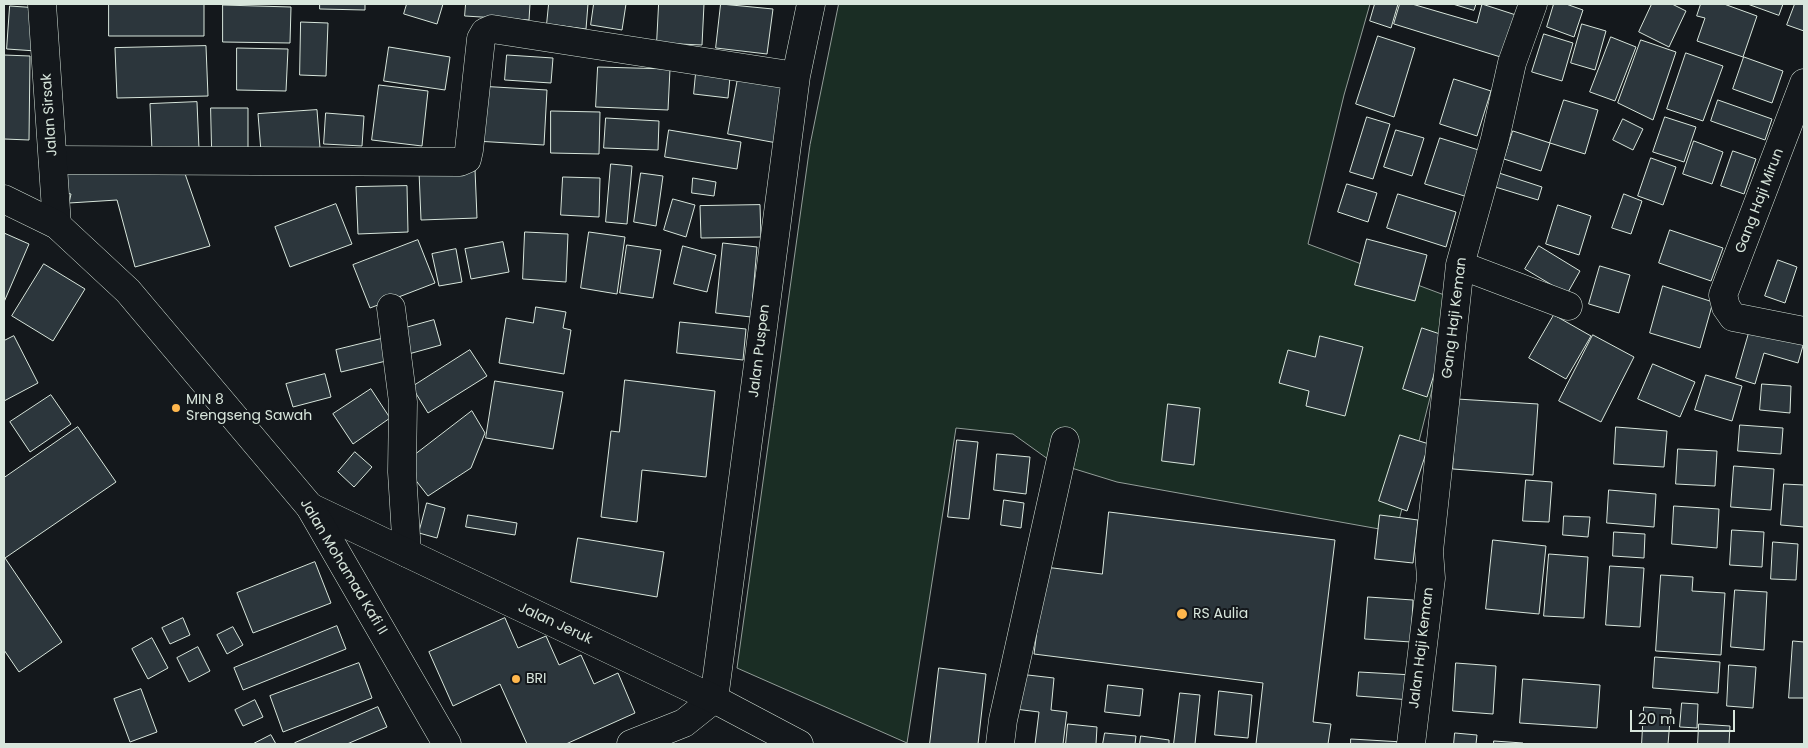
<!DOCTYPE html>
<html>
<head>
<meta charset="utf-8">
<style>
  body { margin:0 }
  #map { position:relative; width:1808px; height:748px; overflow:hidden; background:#14181c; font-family:Poppins,sans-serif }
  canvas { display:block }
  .frame { position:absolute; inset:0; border:5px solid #d8e6dc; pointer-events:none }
  .scale { position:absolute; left:1630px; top:710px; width:105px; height:22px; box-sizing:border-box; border:2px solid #d8e6dc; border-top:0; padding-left:6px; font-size:15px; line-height:18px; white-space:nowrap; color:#d8e6dc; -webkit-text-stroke:4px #14181c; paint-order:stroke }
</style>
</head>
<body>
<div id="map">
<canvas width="1808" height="748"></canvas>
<div class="frame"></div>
<div class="scale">20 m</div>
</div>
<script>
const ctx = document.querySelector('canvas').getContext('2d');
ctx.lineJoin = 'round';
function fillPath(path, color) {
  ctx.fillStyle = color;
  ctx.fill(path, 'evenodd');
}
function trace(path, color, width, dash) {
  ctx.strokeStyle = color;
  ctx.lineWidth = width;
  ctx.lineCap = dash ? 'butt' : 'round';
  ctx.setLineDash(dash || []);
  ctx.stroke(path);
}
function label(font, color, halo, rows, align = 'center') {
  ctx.font = font + ' Poppins,sans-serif';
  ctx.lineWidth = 4;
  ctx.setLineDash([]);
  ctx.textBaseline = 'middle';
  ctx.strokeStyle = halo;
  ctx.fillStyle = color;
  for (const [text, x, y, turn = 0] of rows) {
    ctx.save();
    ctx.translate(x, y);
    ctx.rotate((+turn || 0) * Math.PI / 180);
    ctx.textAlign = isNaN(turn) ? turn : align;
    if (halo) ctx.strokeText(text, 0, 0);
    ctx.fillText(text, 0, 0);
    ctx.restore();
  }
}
const green = new Path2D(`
  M839 4H1370L1344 95 1308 244 1455 299 1396 532 1117 482 1052 462 1013 434 956 428 907 743 737 668 810 145Z`);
fillPath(green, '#1a2d24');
trace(green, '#939e99', 1);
const building = new Path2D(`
  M109 4H204V36H109Z
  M320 4H365V10L320 9Z
  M407 4H443L437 24 404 14Z
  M466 4H530L529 20 465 16Z
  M549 4H588L586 29 547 24Z
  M594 4H626L622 30 591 25Z
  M659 4H704L702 45 657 43Z
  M721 4 773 9 767 54 716 48Z
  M1375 4H1398L1391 28 1370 21Z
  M1400 4H1412L1477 23 1482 4 1519 16 1507 59 1394 24Z
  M1453 4H1476L1474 10Z
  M1554 4H1566L1583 10 1574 37 1547 27Z
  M1652 4H1672L1686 11 1669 47 1639 32Z
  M1701 4H1724L1757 16 1743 57 1697 41 1705 18 1697 16Z
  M1748 4H1783L1779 15Z
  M1795 4H1804V31L1787 25Z
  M223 5 291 7 290 43 223 42Z
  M10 6 39 8 36 51 7 49Z
  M301 22 328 23 326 76 300 75Z
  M1582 24 1606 31 1595 70 1571 63Z
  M1544 34 1573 43 1562 81 1532 72Z
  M1378 36 1415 48 1394 117 1356 104Z
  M1611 37 1636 47 1615 101 1590 92Z
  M1641 40 1676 52 1653 120 1618 103Z
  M206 46 208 96 117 98 115 48Z
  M389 47 450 57 445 90 384 81Z
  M237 48 288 49 286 91 237 90Z
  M1686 53 1723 66 1703 121 1667 109Z
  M4 55 30 56 29 140 4 139Z
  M507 55 553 58 551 83 505 80Z
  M1744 57 1783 71 1772 103 1733 89Z
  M598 67 670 69 668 110 596 107Z
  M696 73 730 77 728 98 694 94Z
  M738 78 787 88 777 143 728 134Z
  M1454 79 1491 91 1477 136 1440 124Z
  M379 85 428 91 422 146 372 140Z
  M478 86 547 90 544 145 475 141Z
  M1564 100 1598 110 1585 154 1550 143Z
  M1718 100 1772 119 1765 140 1711 121Z
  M197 102 199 149 152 151 150 104Z
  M211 108H248V150H212Z
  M317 110 320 148 261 152 258 114Z
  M551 111 600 112 599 154 551 153Z
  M326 113 364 116 362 146 324 144Z
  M1367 117 1390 124 1373 179 1350 172Z
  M1665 117 1696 127 1684 162 1653 152Z
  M606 118 659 121 658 150 604 148Z
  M1623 119 1643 129 1633 150 1613 140Z
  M669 130 741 142 737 169 665 157Z
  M1396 130 1424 138 1412 176 1384 167Z
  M1513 131 1550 143 1541 171 1504 159Z
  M1440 138 1485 152 1471 198 1425 184Z
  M1694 141 1723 152 1712 184 1683 174Z
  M1733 151 1756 159 1744 194 1721 186Z
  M1651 158 1676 167 1663 205 1638 196Z
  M63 162 182 165 210 246 135 267 117 200 69 203 71 194 56 191Z
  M611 164 632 166 627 224 606 222Z
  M475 169 477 218 421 220 419 171Z
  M1496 172 1542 187 1538 200 1492 186Z
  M641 173 663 176 656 226 634 222Z
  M563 177 600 178 599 217 561 215Z
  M693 178 716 182 714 196 692 193Z
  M1347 184 1377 193 1368 222 1338 212Z
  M407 186 408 232 358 234 356 187Z
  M1398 194 1456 212 1446 247 1387 228Z
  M1624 194 1642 201 1631 234 1612 228Z
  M673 199 695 205 686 237 664 230Z
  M336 204 352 244 290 267 275 227Z
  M760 205 761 237 701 238 700 206Z
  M1558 205 1591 216 1579 255 1546 244Z
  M1670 230 1723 248 1711 281 1659 263Z
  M525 232 568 234 566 282 523 279Z
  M589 232 625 237 617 294 581 288Z
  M4 233 29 244 4 302Z
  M1367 239 1427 255 1415 301 1355 285Z
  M418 240 435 283 370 308 353 265Z
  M503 242 509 272 471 279 465 249Z
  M723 243 757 247 751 317 716 313Z
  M627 245 661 250 653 298 620 293Z
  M683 246 716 255 707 292 674 284Z
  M1539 246 1580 271 1567 294 1525 269Z
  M456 249 462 282 439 286 432 254Z
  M1778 260 1797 267 1785 303 1765 296Z
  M44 264 85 289 53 341 12 316Z
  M1600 266 1630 275 1619 313 1589 304Z
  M1663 286 1713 302 1700 348 1650 333Z
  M536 307 566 312 563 328 571 330 564 374 499 363 506 318 533 323Z
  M1554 315 1591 336 1566 379 1529 358Z
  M434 320 441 345 405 355 398 330Z
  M680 322 746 329 743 360 677 353Z
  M1751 326 1804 342 1798 363 1764 353 1755 384 1736 378Z
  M1422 328 1446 336 1427 397 1403 389Z
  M1593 335 1634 357 1601 422 1559 401Z
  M14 336 38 383 4 401V341Z
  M1320 336 1363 347 1345 416 1306 406 1309 391 1279 383 1288 350 1315 357Z
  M385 338 390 360 341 372 336 350Z
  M470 350 487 376 428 413 412 387Z
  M1653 364 1695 382 1680 417 1638 399Z
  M325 374 331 397 293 407 286 384Z
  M1706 375 1742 386 1732 421 1695 410Z
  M625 380 715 391 706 477 642 470 637 522 601 517 611 431 619 432Z
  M495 381 563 392 553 449 486 438Z
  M1762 384 1791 386 1790 413 1760 410Z
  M371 389 390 418 353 444 333 414Z
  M51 395 71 424 30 452 10 422Z
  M1457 399 1538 404 1533 475 1453 469Z
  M1168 404 1200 408 1194 465 1162 461Z
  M472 411 485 433 471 468 428 496 403 464Z
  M1740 425 1783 428 1781 454 1738 451Z
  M78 427 116 482 5 558 62 642 19 672 4 650V478Z
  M1616 427 1667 431 1664 467 1614 464Z
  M1400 435 1429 444 1407 511 1379 501Z
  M957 440 978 442 969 519 948 517Z
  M1678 449 1717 451 1715 486 1676 484Z
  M355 452 372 467 354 487 338 472Z
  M997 454 1030 457 1026 494 994 490Z
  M1734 466 1774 469 1771 510 1731 507Z
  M1526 480 1552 482 1549 522 1523 521Z
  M1784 484 1804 485V527L1781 525Z
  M1609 490 1656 494 1654 527 1607 523Z
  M1004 500 1024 503 1021 528 1001 525Z
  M427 503 445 508 437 538 419 533Z
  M1674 506 1719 509 1717 548 1672 544Z
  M1109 512 1335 540 1313 722 1331 724 1328 744H1256L1263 683 1034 654 1045 567 1102 574Z
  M468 515 517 523 515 535 466 527Z
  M1380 515 1418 520 1413 563 1375 559Z
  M1564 516 1590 517 1588 537 1563 535Z
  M1732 530 1764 532 1762 567 1730 565Z
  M1614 532 1645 534 1644 558 1613 556Z
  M578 538 664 552 657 597 571 582Z
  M1493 540 1546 546 1539 614 1486 609Z
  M1773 542 1798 544 1796 580 1771 579Z
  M1549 554 1588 557 1584 618 1544 616Z
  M315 562 331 603 253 633 237 593Z
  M1610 566 1644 568 1640 627 1606 625Z
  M1661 575 1693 577 1692 591 1725 593 1721 655 1656 651Z
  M1735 590 1767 592 1764 650 1731 647Z
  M1368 597 1413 600 1411 642 1365 639Z
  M183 618 190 635 170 644 162 628Z
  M505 618 518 648 546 636 559 665 581 655 594 684 618 673 635 713 566 744H527L500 684 453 706 429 652Z
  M337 626 346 649 243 690 234 668Z
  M233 627 243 645 227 654 217 635Z
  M152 638 168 668 148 679 132 649Z
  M1793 641 1804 642V698H1789Z
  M198 647 210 671 189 682 177 658Z
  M1655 657 1720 662 1718 693 1653 688Z
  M359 663 372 698 283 732 270 696Z
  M1456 663 1496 666 1493 714 1453 711Z
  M1729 665 1756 667 1753 708 1727 706Z
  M939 668 986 674 978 744H930Z
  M1359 672 1413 675 1411 700 1357 696Z
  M1019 674 1054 678 1051 710 1067 712 1063 744H1035L1039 712 1015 709Z
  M1523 679 1600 685 1597 728 1520 723Z
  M1108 685 1143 689 1140 716 1105 712Z
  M141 689 157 732 130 742 114 699Z
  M1219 691 1252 695 1248 738 1215 735Z
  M1180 693 1200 695 1195 744H1174Z
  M255 700 263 717 243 726 235 710Z
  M1682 703 1698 704 1697 728 1680 727Z
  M378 707 387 727 347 744H296L295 743Z
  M1644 707 1671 709 1668 744H1642Z
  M1068 724 1097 727 1096 744H1066Z
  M1699 724 1730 726 1729 744H1698Z
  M1105 733 1136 736 1135 744H1103Z
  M1455 733 1477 735 1476 744H1454Z
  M271 735 276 744H253Z
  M1141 736 1169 740V744H1140Z
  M1351 739 1403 742V744H1351Z
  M1494 741 1523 743V744H1494Z`);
fillPath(building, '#2c363c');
trace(building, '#d8e6dc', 1);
const minor = new Path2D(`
  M1804 83 1723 295 1726 307 1733 317 1804 331
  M53 160 460 162 467 159 469 150 481 39 485 32 492 29 796 76
  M1460 265 1568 306
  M391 308 403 402 402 472 407 553
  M631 744 684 723 714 699 796 76 811 4
  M1000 744 1003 720 1065 441
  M1411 744 1431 578 1429 551 1460 265 1495 139 1512 63 1533 4`);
const tertiary = new Path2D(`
  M42 4 57 225
  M310 507 714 699 799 744`);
const secondary = new Path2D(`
  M4 199 57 225 128 291 310 507 447 744`);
trace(minor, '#d8e6dc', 29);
trace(tertiary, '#d8e6dc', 29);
trace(secondary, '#d8e6dc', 29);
trace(minor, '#14181c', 28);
trace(tertiary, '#14181c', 28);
trace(secondary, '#14181c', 28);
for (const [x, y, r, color] of [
  [176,408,5,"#ffb74d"],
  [1182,614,6,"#ffb74d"],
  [516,679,5,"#ffb74d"]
]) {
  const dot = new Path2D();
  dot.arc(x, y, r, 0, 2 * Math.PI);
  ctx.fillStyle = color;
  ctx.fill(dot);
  trace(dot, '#14181c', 2);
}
label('14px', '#d8e6dc', '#14181c', [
  ["Jalan Sirsak",50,115,-94],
  ["Gang Haji Mirun",1760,201,-69],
  ["Gang Haji Keman",1455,318,-83],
  ["Jalan Puspen",760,351,-83],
  ["Jalan Mohamad Kafi II",343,567,59],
  ["Jalan Jeruk",555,624,25],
  ["Jalan Haji Keman",1422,648,-83]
]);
label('14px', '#d8e6dc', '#14181c', [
  ["MIN 8",186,400],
  ["Srengseng Sawah",186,416],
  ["RS Aulia",1193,614],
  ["BRI",526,679]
], 'left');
</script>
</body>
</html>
